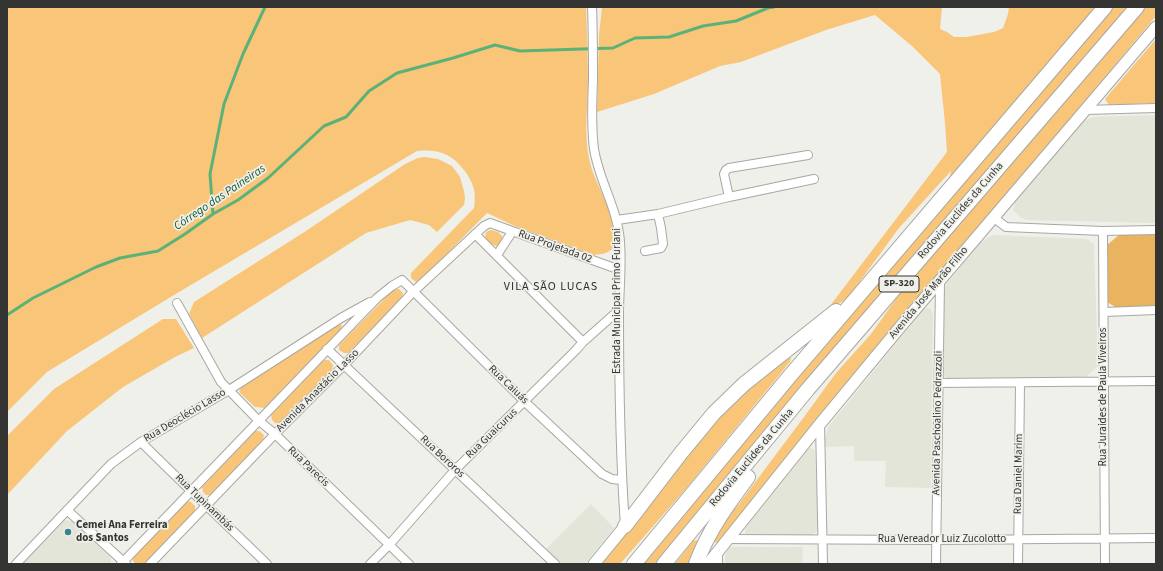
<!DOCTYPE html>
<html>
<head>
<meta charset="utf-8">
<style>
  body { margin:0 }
  #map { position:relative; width:1163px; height:571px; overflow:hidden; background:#eff0ea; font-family:"Source Sans 3",sans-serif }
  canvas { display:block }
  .frame { position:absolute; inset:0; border:8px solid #343432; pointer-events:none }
</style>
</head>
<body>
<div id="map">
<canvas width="1163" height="571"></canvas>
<div class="frame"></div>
</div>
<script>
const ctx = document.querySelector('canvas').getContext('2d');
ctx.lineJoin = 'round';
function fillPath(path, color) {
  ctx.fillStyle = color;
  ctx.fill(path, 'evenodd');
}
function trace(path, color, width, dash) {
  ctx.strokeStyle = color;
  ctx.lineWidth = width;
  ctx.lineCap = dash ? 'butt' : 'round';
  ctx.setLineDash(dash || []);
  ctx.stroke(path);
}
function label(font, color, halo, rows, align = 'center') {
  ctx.font = font + ' "Source Sans 3",sans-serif';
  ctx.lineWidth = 3.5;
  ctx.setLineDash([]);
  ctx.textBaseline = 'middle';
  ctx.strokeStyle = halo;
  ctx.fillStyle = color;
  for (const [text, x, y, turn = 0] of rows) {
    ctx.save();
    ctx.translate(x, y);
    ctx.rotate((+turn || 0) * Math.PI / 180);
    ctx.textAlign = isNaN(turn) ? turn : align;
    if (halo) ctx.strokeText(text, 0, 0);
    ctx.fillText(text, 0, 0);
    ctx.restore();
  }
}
fillPath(new Path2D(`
  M1156 115V223L1026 220 1020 217 1013 210 1016 198 1081 122 1093 117Z
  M992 235 1087 239 1094 244 1098 366 1086 377 1026 379H948L941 374 943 296 946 285 980 243Z
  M927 308 931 309 933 314 931 488 885 487 886 461H854V446L825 447V439L828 427 923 310Z
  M810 448 813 449 815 452 819 527 816 532 812 535 749 536 745 533V529L748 524 806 450Z
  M591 504 614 528 585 564H559L545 550Z
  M64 520 72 521 111 558V564H21Z
  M732 547H803L802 564H725V555L729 548Z`), '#e3e5d9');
fillPath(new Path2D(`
  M7 7H586C587 33 588 60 588 86 587 114 583 142 592 170 600 192 612 209 614 233 614 235 615 239 615 242 613 253 604 254 594 255L517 227 487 213 420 281 416 282 411 278V273L474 208C475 202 475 195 474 189 472 182 468 175 464 170 451 153 437 149 417 151L174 295 47 372 7 412Z
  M602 7H942L940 29 947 32 954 37H967L994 32 1003 28 1008 14 1009 7H1156V16L1058 133 897 321 718 543 715 542 713 538 716 528 738 505 804 417 836 373 871 334 896 299 940 246 787 406 656 564H642L944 201 951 171 899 228 847 299 826 311 947 152 945 123 940 74 912 46 875 15 826 30 741 62 720 66 654 94 597 112 599 35Z
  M1156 39V103L1109 105 1105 99Z
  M424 157 438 159 452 166 460 177 464 191 465 198 464 205 437 232 429 225 410 220 366 233 202 338 189 314 194 302 306 231 405 164 418 158Z
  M491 230 498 232 502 236V242L497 246 491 244 485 238 486 232Z
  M394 289H399L403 293 402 298 348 353H344L339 350V345Z
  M163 319H176L194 348 175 357 123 387 67 431 7 495V436L54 389Z
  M339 324 342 325 341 329 265 408 255 407 239 392 242 385Z
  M785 357 791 358 790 362 684 491 620 564H599L717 414Z
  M324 360H329L333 365 332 370 280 423H275L272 420 271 415Z
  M255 431H259L264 435 263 440 211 495H206L203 492 202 487Z
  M187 501 191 502 195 506V511L144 564H136L133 561V558Z
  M697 540 699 545 691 564H675L693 541Z`), '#f9c578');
fillPath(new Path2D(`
  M1119 235H1156V307L1117 308 1107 302V245Z`), '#eab35f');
trace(new Path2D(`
  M213 214 210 174 224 104 243 54 265 7
  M7 315 33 298 96 267 120 258 158 251 185 234 213 214 238 200 268 178 324 126 346 117 369 91 397 73 453 58 495 45 520 51 613 48 635 38 669 37 703 26 736 21 768 8 774 7`), '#5bb278', 3);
const street = new Path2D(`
  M592 7C593 31 593 55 593 80 592 103 591 126 594 149 599 181 618 209 620 242 622 266 619 290 619 314 619 385 620 455 625 526
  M1085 110 1156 108
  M729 197 724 174 726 170 729 168 808 155
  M993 217 1006 227 1103 231 1156 230
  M617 220 658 214 729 197 814 179
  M1103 231 1105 564
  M475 234 583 342
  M645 251 661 248 663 244 661 228 658 214
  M497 255 512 232
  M177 303 221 382 258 420 275 434 409 564
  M1104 312 1156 310
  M327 349 555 564
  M938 383 1156 381
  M820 424 823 564
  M141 442C182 483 225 523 267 564
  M67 510 126 564
  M728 539 936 540 1156 538
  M718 552V564
  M16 564 111 464 141 442 229 390 341 318 370 302
  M121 564 377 298 392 286 402 280 525 402 602 474 612 479 621 480
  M150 564 275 434 344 365 413 292 484 226 490 223 620 270
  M370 564 389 545 455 470 576 350 583 342 619 310
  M936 564 940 282
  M1018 564 1020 383`);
const secondary = new Path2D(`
  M594 564 625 526
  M708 564 820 424 901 326 1156 27`);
const highway = new Path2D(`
  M625 526 681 453 714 413 744 384 836 311
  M634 564 789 377 1105 7
  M664 564 808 389 1137 7
  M696 564C708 531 728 504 748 477`);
trace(street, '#a7a8a2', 10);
trace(secondary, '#a7a8a2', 13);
trace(highway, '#a7a8a2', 16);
trace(street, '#fff', 8);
trace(secondary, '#fff', 11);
trace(highway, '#fff', 14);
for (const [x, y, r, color] of [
  [68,532,4,"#3b808d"]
]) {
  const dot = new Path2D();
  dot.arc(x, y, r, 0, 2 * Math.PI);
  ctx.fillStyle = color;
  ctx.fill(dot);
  trace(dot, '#eff0ea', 1.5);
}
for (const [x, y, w] of [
  [899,284,40]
]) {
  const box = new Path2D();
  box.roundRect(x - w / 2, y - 8, w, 16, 3);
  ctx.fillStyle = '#eff0ea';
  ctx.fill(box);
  trace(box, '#343432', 1);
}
label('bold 10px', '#343432', null, [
  ["SP-320",899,284]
]);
label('11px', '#343432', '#eff0ea', [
  ["Rodovia Euclides da Cunha",961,211,-49],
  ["Rua Projetada 02",555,247,20],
  ["Avenida José Marão Filho",929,293,-50],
  ["Estrada Municipal Primo Furlani",618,301,-90],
  ["Rua Caiuás",508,385,44],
  ["Avenida Anastácio Lasso",318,391,-45],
  ["Rua Juraides de Paula Viveiros",1104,397,-90],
  ["Rua Deoclécio Lasso",185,416,-31],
  ["Avenida Paschoalino Pedrazzoli",938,423,-89],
  ["Rua Guaicurus",492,434,-44],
  ["Rua Bororos",442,457,43],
  ["Rodovia Euclides da Cunha",752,458,-50],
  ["Rua Parecis",308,467,44],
  ["Rua Daniel Marim",1019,474,-89],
  ["Rua Tupinambás",204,503,44],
  ["Rua Vereador Luiz Zucolotto",942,540]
]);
label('bold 11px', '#343432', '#eff0ea', [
  ["Cemei Ana Ferreira",76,526],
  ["dos Santos",76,539]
], 'left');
label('italic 12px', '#15552f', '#eff0ea', [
  ["Córrego das Paineiras",220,198,-34]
]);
ctx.letterSpacing = '1px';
label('12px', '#2d2e29', '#eff0ea', [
  ["VILA SÃO LUCAS",551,287]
]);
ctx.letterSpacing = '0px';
</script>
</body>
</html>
